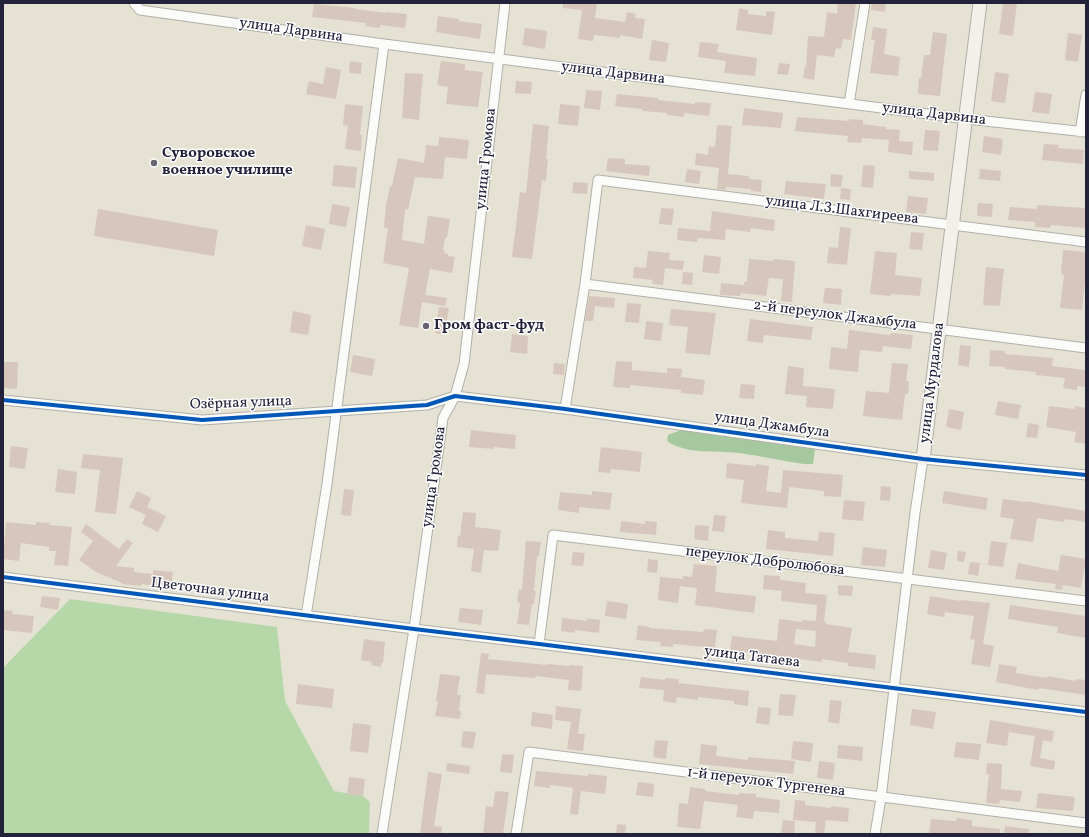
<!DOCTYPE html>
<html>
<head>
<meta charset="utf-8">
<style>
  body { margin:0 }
  #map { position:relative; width:1089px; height:837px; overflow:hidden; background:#e5e2d4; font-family:Vollkorn,serif }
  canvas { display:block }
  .frame { position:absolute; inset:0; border:4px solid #22223b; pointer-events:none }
</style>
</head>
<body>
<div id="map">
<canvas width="1089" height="837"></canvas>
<div class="frame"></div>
</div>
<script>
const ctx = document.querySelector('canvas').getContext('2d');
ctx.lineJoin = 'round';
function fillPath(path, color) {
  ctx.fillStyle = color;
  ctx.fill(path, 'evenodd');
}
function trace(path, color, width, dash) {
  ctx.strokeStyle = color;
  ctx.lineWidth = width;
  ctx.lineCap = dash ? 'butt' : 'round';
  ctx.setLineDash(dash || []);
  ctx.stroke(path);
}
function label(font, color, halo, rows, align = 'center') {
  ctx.font = font + ' Vollkorn,serif';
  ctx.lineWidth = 3;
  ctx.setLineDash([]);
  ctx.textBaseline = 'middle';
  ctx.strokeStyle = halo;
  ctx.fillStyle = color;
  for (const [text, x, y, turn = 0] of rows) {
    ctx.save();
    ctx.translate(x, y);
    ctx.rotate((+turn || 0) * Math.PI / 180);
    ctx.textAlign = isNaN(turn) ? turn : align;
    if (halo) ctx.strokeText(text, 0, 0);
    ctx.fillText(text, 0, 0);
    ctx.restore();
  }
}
fillPath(new Path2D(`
  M70 599 277 627 285 701 334 791 363 796 370 802 369 834H3V668Z`), '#b6d8a9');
fillPath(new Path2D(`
  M681 430 815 448 813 464H804C782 461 761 456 739 453 716 450 687 455 667 441L668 435Z`), '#a6c89f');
fillPath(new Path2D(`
  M563 3H597L595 18 625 22 627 12 636 14 635 18 645 19 642 39 620 35V38L594 35 593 41 578 39 582 10 563 8Z
  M838 3H856L851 40 843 39 841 49 836 48 834 57 817 55 814 80 803 78 805 66 806 67 808 36 824 37 827 12 837 14Z
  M872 3H886L885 12 871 10Z
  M1003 3H1017L1013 36 999 34Z
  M314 4 356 8 355 9 386 13V12L407 14 405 28 380 25V28L365 26 366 23 312 17Z
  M739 8 748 10V14L766 16V11L775 12 772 35 736 30Z
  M438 16 459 19V21L482 24 480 39 436 32Z
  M873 27 887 29 884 54 900 57 898 76 870 73 875 40H871Z
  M525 28 547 31 545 49 522 45Z
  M933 32 947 34 940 96 918 94 919 78H921L924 55H930Z
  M1068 33 1082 35 1078 62 1065 60Z
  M652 40 669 43 666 62 649 60Z
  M700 42 719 44 717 52 757 58 755 76 724 73 726 61 698 57Z
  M350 61 362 63 361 74 349 73Z
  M441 61 465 64V70L483 72 478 107 446 104 448 87 437 85Z
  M779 63 790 64 788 75 777 74Z
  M326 67 341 70 336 99 306 94 309 81 323 84Z
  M995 72 1009 74 1005 103 991 101Z
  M405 73 423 74 419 120 402 118Z
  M516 81 532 82 531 94 515 93Z
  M586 90 602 91 600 110 584 108Z
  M1035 92 1052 94 1049 114 1032 112Z
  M617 94 658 98V100L695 104V102L711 103 709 116 684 113V117L667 115V113L642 111V109L615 106Z
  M345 104 363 106 360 135H362L361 151 345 149 348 126 343 125Z
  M560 104 580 106 578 126 558 124Z
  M744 108 783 113 781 128 742 125Z
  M797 117 849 121V119L863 120V124L886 127V129L900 130 899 141 913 142 912 155 888 152 889 140 862 138 861 143 847 142 848 136 795 131Z
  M533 124 549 126 546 159H548L546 181 542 180 532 259 512 257 520 192 526 193Z
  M717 125 732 126 728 174 749 176V179L762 180 761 192 751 191V189L726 187V190L717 189 719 168 695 165 696 153 708 155 709 146 715 147Z
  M925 130 940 131 938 151 923 150Z
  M984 136 1003 139 1001 155 982 152Z
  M439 137 469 140 467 159 445 157 443 179 415 177 408 210 405 209 402 240 424 244 428 216 450 219 447 237 445 238 443 250H445L444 253 448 254V256L455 257 452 273 430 269 425 295 447 298 445 306 422 302 418 328 399 325 409 268 383 263 388 228H384L386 205 390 186H392L398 158 424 163 426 145 438 146Z
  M1044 144 1059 145 1058 148 1084 150 1083 164 1042 160Z
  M608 158 625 159V164L650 166 649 176 606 171Z
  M334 165 357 167 355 188 332 186Z
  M863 165 875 166 873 188 861 187Z
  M687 169 701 171 699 184 685 182Z
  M980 169 1001 171 1000 181 979 179Z
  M909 171 934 173V181L909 179Z
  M831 174 843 175 841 187 830 186Z
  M786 181 826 184 824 199 784 194Z
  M573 182 588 183 587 194 572 193Z
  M841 188 851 189 850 200 840 199Z
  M908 196 928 198 926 214 906 212Z
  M978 203 993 204 992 217 977 216Z
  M332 204 350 207 346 227 329 224Z
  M1037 205 1086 208V228L1051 225 1050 228 1035 227V222L1008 220 1010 207 1037 209Z
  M661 208 674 209 672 225 659 224Z
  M98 209 218 230 214 256 94 236Z
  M712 211 775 220 774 231 751 228 750 232 726 229 725 240 698 238 697 242 677 240 678 228 710 231Z
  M306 225 325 229 321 250 302 246Z
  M840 227 851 228 847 265 827 263 829 247 838 248Z
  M911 232 924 233 922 250 909 249Z
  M1063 250 1086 252V273L1082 310 1060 308 1064 275 1061 274Z
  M648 251 670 253 669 260 684 261 683 270 665 268 663 285 652 284 653 280 633 278 634 267 646 268Z
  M875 251 897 253 895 275 922 278 920 296 891 294 890 296 870 294Z
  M704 255 721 257 719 274 702 272Z
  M749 259 773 261 774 259 795 261 792 302 781 301 783 279 769 278 766 296 741 293 740 296 720 295 721 283 744 285V282H747Z
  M986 267 1004 269 1000 306 983 305Z
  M683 272 693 273 692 285 682 284Z
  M825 288 842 289 841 305 823 303Z
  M589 296 615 298 614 308 595 306 593 321H585Z
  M627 303 641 304 639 323 625 322Z
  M439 307 449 308 444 335 435 333Z
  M671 309 716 313 710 355 685 353 688 327 669 325Z
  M293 311 311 315 308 335 290 332Z
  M750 319 813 327 811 340 764 335 763 343 747 341Z
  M646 321 663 323 661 341 644 339Z
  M849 330 890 335 891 333 913 335 911 349 883 346 882 352 861 350 860 351 858 372 829 369 831 347 847 349Z
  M512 334 528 336 527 354 510 352Z
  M960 345 971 346 969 367 958 365Z
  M990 350 1005 351V354L1053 358 1052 366 1086 370V387L1077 386V390L1063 388 1065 378 1036 375V372L1005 369V367L989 366Z
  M353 355 375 359 372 376 350 372Z
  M616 361 632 362V370L667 373V368L682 369 681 377 705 380 703 395 681 393V390L630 385V388L613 387Z
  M3 362H18L17 389 3 388Z
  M554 363 565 364 564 375 553 374Z
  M892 363 908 364 906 381H909L908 394H905L902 420 863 416 866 391 889 393Z
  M788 366 804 368 803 386 835 389 833 409 806 407 807 396 785 394Z
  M741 384 755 385 754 399 739 398Z
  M998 401 1021 405 1018 419 995 415Z
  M1049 406 1075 409V406L1086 408V444L1074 442 1076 432 1046 427Z
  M949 409 964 412 961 430 946 427Z
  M1028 423 1039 425 1037 438 1026 437Z
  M471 430 516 435 515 449 494 447V449L469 447Z
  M11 446 28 448 25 469 9 467Z
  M601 447 642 452 640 472 611 469 610 473 598 472Z
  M83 454 123 458 116 514 95 512 100 470 81 468Z
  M727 463 756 466V464L769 466 766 491 781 493 783 470 843 475 841 497 824 496V491L789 487 787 508 741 503 744 480 726 478Z
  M58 469 77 472 75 494 55 492Z
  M881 486 891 487 890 501 880 500Z
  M344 489 354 490 351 516 341 515Z
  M137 491 151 498 147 507 166 516 158 532 142 524 146 515 129 507Z
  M592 491 612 493 610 510 579 507V513L558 510 560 492 592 495Z
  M944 491 988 498 986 510 942 503Z
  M1003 499 1025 502V501L1086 511V522L1065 519 1064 522 1037 518 1033 542 1010 539 1014 519 1000 517Z
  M844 500 865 502 863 521 842 519Z
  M463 512 476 513 475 527 501 530 498 551 484 550 481 573 471 571 474 549 457 547 458 536H460Z
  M714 515 726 516 724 532 712 531Z
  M621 521 645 524V521L657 522 656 535 620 532Z
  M6 522 36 525V522L50 523 49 525 72 527 68 566 54 565 56 551H49V547L21 543 19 561 3 559Z
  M86 524 119 549 127 539 133 543 116 566 134 568V572L153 574V570L173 572 171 588 142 584 141 586 122 584V583L96 572 79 560 93 541 81 532Z
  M695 525 709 526 708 541 694 539Z
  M768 530 785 532V538L818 541 819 532 835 533 833 556 766 549Z
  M526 541 541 542 539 556H537L534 591H536L534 604H532L529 625 517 624 520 603 517 602 519 589 522 590Z
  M991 541 1007 543 1003 567 988 565Z
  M863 547 887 550 885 567 861 565Z
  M931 550 947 553 944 570 928 568Z
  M958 551 966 552 964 562 957 561Z
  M573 552 585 553 583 566 571 565Z
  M1061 555 1086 559 1081 588 1063 585 1062 590 1055 589 1056 584 1015 579 1018 563 1058 571Z
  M648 559 658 560 657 573 647 572Z
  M970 562 980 563 978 576 968 574Z
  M694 564 717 566 715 592 756 596 754 613 695 605 697 588 680 586 678 603 658 600 660 577 683 579V576L692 577Z
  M764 575 780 576V580L806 583 805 593 827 595 824 622H826V624L852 628 848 652 876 655 875 669 848 666V663L822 659V662L730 650 732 636 777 641 779 619 802 622V620L816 621 817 605 781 601 782 591 763 589ZM796 629 816 631 815 647 794 644Z
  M838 585 853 586 852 596 838 595Z
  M42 596 60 598 58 610 40 607Z
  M930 596 961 601V600L990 603 983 644 994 646 990 667 971 664 975 640 970 639 974 616 945 612 944 617 927 614Z
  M607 601 628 604 626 619 605 616Z
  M1010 605 1086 616V638L1057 633 1058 627 1008 619Z
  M460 608 483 610 481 625 458 622Z
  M3 610 13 611 12 614 34 616 32 633 3 630Z
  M562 618 587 621V618L600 620 599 633 575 630V633L561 631Z
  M638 625 650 627V628L703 632 704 629 717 630 715 648 673 644V647L660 646 661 642 636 640Z
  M364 639 385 642 383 663H381V667L371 665 372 662 361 660Z
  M481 653 489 654 488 659 547 665V664L570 666V665L583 666 581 691 568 690 569 680 535 676V678L486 674 484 694 476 693Z
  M999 664 1017 667 1016 673 1047 678 1048 676 1076 681V679L1086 680V695L1039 688 1038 690 996 682Z
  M440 674 460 676 457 695H461L459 711H461L460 719 435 716 438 701H436Z
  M641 677 665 680V678L679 679 678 683 749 691 748 706 734 704V701L698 697V700L677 697 676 703 663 701 664 690 639 688Z
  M298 684 334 689 332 708 296 704Z
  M780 694 796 695 793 716 778 715Z
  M830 700 842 701 839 724 828 722Z
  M556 706 581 709 578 734H585L583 751 567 749 571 722 555 720Z
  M758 707 771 708 769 725 756 723Z
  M912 709 936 712 933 729 910 725Z
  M532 712 553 715 552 729 531 726Z
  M990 720 1054 731 1052 742 1043 740 1040 758 1055 761 1054 770 1030 766 1035 736 1009 732 1007 746 986 743Z
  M353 723 371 725 368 753 350 751Z
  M463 731 476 732 473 749 461 747Z
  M655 740 668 741 666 759 653 757Z
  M793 741 813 743 811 762 791 759Z
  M956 742 981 744 979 760 954 757Z
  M701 744 717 746 716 756 748 760V757L795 761 793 774 699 764Z
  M838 745 863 747 862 761 837 758Z
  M502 754 514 755 512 773 500 772Z
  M819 761 835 763 833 780 817 778Z
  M447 763 470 766 469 774 446 771Z
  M987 763 1002 764 1001 789 1022 791 1020 802 1000 800 999 804 986 803 989 774H986Z
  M536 771 588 776V774L607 776 605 794 581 791 578 815 570 814 573 788 550 785V788L534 786Z
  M428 772 442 774 434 826 442 827 441 834H420Z
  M349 777 365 779 363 796 347 794Z
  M638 782 654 784 653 797 636 795Z
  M690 787 705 789V791L739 795V793L756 794V797L780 800 779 813 754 811 753 819 736 817 738 805 704 801 700 829 677 827 679 803 688 804Z
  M495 791 509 792 503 834H483L486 806 493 807Z
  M1038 793 1075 797 1073 811 1036 808Z
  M795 800 805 801V805L831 808V806L849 808 848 822 826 820 824 834H815L816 822 793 820Z
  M957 818 972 820V826L1000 829V834H929L931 819 956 821Z
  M783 820 795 821 794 834H781Z
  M617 824 626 825 625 834H616Z
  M1005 826 1029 829V834H1004Z`), '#d7c6bc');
const street = new Path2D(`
  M134 3 140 10 384 44 967 119 1086 132
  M849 104 865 3
  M1080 132 1086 95
  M585 284 1086 348
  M3 400 202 420 427 405 455 396 565 409 923 459 1086 475
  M565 409 585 284 598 180 1086 242
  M3 577 414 629 539 644 1086 712
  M306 616 327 484 384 44
  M539 644 553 535 1086 601
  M382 834 414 629 443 418 455 396 464 364 505 3
  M516 834 529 752 1086 823
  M875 834 881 798 915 513 923 459`);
const secondary = new Path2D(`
  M923 459 980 3`);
trace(street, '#b1afa9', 11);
trace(secondary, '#b1afa9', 15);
trace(street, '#fbfbf9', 9);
trace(secondary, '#f3f0ea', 13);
trace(new Path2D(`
  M3 400 202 420 427 405 455 396 565 409 923 459 1086 475
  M3 577 414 629 539 644 1086 712`), '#0057b8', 4);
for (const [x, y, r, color] of [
  [154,163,4,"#666571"],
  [426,326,4,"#666571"]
]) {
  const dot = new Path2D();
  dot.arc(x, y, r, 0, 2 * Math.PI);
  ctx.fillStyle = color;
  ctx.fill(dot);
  trace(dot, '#fff', 1.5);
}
label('15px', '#22223b', '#fff', [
  ["улица Дарвина",291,31,8],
  ["улица Дарвина",613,74,7],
  ["улица Дарвина",934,115,7],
  ["улица Громова",487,159,-84],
  ["улица Л.З.Шахгиреева",842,211,7],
  ["2-й переулок Джамбула",835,316,7],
  ["улица Мурдалова",933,383,-83],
  ["Озёрная улица",241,404,-2],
  ["улица Джамбула",772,426,8],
  ["улица Громова",435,477,-82],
  ["переулок Добролюбова",765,562,7],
  ["Цветочная улица",210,591,7],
  ["улица Татаева",752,658,7],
  ["1-й переулок Тургенева",766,783,7]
]);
label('bold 15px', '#22223b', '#fff', [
  ["Суворовское",162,154],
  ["военное училище",162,171],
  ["Гром фаст-фуд",434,326]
], 'left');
</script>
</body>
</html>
